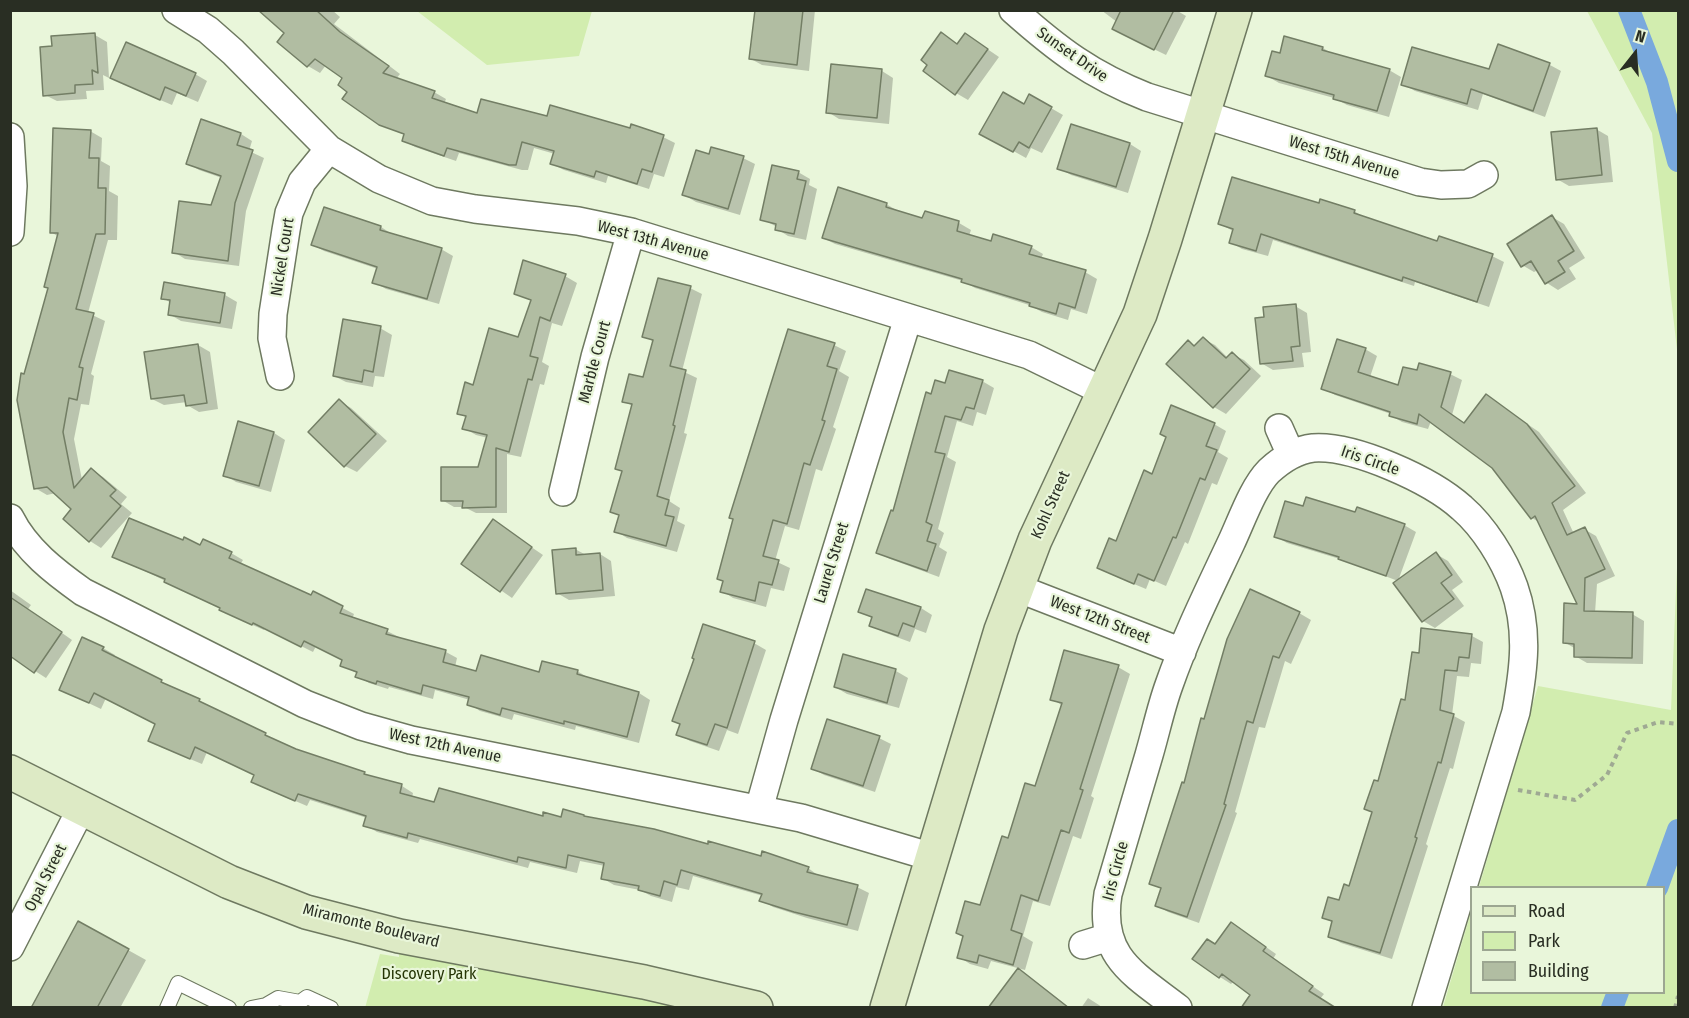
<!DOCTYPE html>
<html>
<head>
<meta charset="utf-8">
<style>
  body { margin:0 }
  #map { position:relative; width:1689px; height:1018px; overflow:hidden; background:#e9f6da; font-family:"Fira Sans Condensed",sans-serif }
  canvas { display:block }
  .frame { position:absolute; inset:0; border:12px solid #292e23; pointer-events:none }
  .legend { position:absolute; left:1470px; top:886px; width:195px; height:108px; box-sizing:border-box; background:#e9f6da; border:2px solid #9ca691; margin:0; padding:8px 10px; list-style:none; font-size:18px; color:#292e23 }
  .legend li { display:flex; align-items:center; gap:12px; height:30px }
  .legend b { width:30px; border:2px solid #9ca691 }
  .north { position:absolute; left:1605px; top:24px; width:60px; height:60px; -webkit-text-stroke:4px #e9f6da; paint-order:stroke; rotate:17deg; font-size:16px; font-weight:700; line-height:24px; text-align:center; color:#292e23 }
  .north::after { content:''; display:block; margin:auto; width:21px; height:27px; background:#292e23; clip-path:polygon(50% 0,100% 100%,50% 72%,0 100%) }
</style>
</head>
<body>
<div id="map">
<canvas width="1689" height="1018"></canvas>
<div class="frame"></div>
<ul class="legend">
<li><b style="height:8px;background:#ddeac5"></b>Road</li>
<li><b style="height:16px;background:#d2edaf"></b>Park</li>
<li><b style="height:16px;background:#b1bda2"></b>Building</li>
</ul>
<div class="north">N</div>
</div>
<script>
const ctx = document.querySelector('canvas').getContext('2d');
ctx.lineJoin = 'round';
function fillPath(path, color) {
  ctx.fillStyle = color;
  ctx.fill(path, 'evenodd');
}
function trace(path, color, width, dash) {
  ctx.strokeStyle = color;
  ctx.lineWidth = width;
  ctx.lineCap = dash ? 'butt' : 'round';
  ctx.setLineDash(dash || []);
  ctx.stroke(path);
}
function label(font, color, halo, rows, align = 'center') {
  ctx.font = font + ' "Fira Sans Condensed",sans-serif';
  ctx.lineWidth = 4.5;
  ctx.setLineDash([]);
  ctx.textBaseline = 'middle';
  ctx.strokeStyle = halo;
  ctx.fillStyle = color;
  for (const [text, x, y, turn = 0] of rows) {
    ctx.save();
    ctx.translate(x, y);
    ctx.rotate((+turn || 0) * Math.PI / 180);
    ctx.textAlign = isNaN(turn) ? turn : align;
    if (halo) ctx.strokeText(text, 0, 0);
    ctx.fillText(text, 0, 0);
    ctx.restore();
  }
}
fillPath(new Path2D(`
  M417 11H592L579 56 487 65Z
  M1587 11H1678V358L1652 133Z
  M1678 544V1007H1443L1471 912 1472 992H1664V888L1479 887 1538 686 1671 710Z
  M399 936 756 1008H365L380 954 399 957Z`), '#d2edaf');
fillPath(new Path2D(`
  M260 10H332L340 17 334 24 400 74 396 79 434 92 446 99 444 104 478 115 548 118 663 137 675 143 664 177 654 174 649 189 608 176 606 183 564 170 552 164 555 154 534 148 528 170H522L459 153 456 161 415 147 404 141 405 135 380 124 349 91 344 78 326 65 320 73 308 66 279 42 286 33Z
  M756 10H815L809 71 762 65 751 59Z
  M1101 10H1176L1186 16 1166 55 1125 35 1117 22Z
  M942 34 958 45 977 42 999 57 968 100 956 93Z
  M95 35 107 42 109 78 103 75 104 90 86 91 87 99 57 101 45 95 54 48Z
  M1499 46 1550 65 1561 71 1545 117 1483 94 1478 110 1415 91 1403 84 1490 71Z
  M1323 48 1334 55 1389 70 1401 77 1389 117 1347 105 1334 98 1279 83 1267 76 1281 55Z
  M882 71 893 78 889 124 839 119 828 112Z
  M195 74 207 81 198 102 177 93 172 105 123 84Z
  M1030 96 1063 115 1042 153 1031 148 1026 158 981 133 1024 106Z
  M202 121 241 134 252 141 249 151 264 158 246 211 239 266 185 259 174 252 212 207 222 178 199 170 188 163Z
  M1072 126 1130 144 1141 151 1128 193 1071 175 1059 168Z
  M1596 129 1608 136 1613 182 1569 186 1557 179Z
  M90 131 102 138 101 161 110 166 109 191 118 196 117 240H108L88 313 105 321 91 374 94 376 89 405 81 404 74 439 82 480 92 470 103 477 127 497 121 504 132 513 101 548 90 541 74 509 56 493 47 495 35 488 25 376 49 289 59 237 51 232Z
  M743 158 755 164 740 215 696 202 684 195Z
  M798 172 810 179 809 185 817 189 806 240 788 236 777 229V227L762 219Z
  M886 204 898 211 923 220 926 213 959 223 971 230 969 236 992 243 1031 247 1043 254 1041 259 1085 272 1097 279 1087 314 1071 309 1068 320 1042 312 1029 305 975 288 963 281 835 244 823 238Z
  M325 209 381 227 392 234 441 249 453 256 439 304 386 289 374 282 378 269 324 251 313 245Z
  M1354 211 1367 219 1438 243 1492 256 1504 262 1489 307 1415 282 1414 286 1273 240 1268 256 1242 249 1230 242 1233 231 1220 224Z
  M1552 217 1564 224 1585 258 1569 268 1576 279 1558 290 1547 283 1538 270 1534 272 1522 265Z
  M565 276 577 283 562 326 552 323 542 362 549 366 544 385 540 384 521 457 507 454V513H476L464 507H454L442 500 480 469 488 438 476 435 464 428 467 418 459 413 474 386 519 339 532 301 516 293Z
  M165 284 225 295 237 302 232 329 181 321 169 314 171 303 163 298Z
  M690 288 702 294 682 371 697 378 684 433 687 434 669 501 680 508 677 521 685 525 677 552 627 538 616 531 620 516 612 512 623 472 616 468 633 406 623 401 644 379 654 342 644 336Z
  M1295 306 1307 313 1311 352 1302 353 1304 367 1273 370 1261 363 1265 319Z
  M380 328 392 335 384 377 375 376 373 387 346 382 334 376Z
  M1203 339 1215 345 1228 358 1232 354 1244 360 1261 376 1226 414 1214 407 1168 364 1188 342 1196 346Z
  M198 345 210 352 218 409 199 412 187 405V402L164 405 152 399Z
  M834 345 846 351 839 371 849 377 833 427 836 429 822 471 816 469 799 530 785 526 775 561 790 568 784 591 771 588 766 607 733 598 722 591Z
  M1365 349 1377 356 1370 377 1399 387 1418 372 1450 374 1462 380 1452 415 1465 424 1487 396 1539 432 1586 493 1563 510 1574 534 1584 529 1596 536 1615 576 1597 584 1595 613 1632 614 1644 621 1643 664 1587 663 1575 656 1576 649 1564 642 1579 605 1539 522 1532 518 1493 466 1431 421 1428 429 1402 422 1390 415 1391 414 1335 395 1323 388Z
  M982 381 994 388 986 415 977 412 973 426 957 421 947 457 956 462 938 529 944 533 939 547 947 552 939 577 890 559 878 553 894 513 932 395 946 385Z
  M339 401 351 408 387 441 357 472 345 466Z
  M1214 424 1226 431 1218 452 1228 458 1217 485 1212 483 1188 544 1185 542 1166 586 1150 579 1146 589 1110 574 1117 543 1153 476 1168 437Z
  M274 433 285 440 271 492 236 482 225 475Z
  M1304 508 1356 514 1404 525 1416 532 1398 581 1343 560 1287 543 1275 536Z
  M493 521 543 555 512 598 463 564Z
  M183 542 231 553 243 560 240 565 312 597 314 593 354 614 352 619 387 631 399 637 398 639 446 652 457 658 455 667 478 673 540 674 577 671 589 678 639 693 650 700 639 743 576 726 575 730 514 714 512 720 480 711 469 704 470 700 435 690 433 699 389 687 388 689 369 683 357 676 358 674 341 665 343 660 316 646 313 652 265 628 264 630 232 616 221 608 114 556Z
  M575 549 586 555 600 554 611 561 615 596 569 600 557 593Z
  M1436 554 1448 561 1463 582 1452 590 1464 606 1435 628 1423 621Z
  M10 590 31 605 28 609 72 640 46 678 10 655Z
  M867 590 921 608 932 615 926 633 915 629 910 642 883 632 871 625 873 619 860 611Z
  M1299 613 1311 620 1291 664 1285 661 1265 728 1259 727 1235 812 1237 813 1199 923 1168 912 1156 905 1162 889 1151 883 1205 721Z
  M1472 636 1483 642 1481 664 1471 663 1469 677 1457 676 1452 715 1465 722 1453 769 1450 768 1426 844 1428 846 1392 959 1341 943 1329 936 1333 923 1323 917 1340 902 1350 888 1373 813 1366 809 1379 783 1406 702 1420 654Z
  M754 643 766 650 738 734 727 730 719 751 690 741 678 734 681 725 673 721Z
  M103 648 115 655 114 657 295 751 371 777 402 786 413 793 412 798 435 804 544 818H562L584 816 808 868 819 876 857 887 869 893 858 931 807 918 773 907 761 900 763 896 693 876 689 890 676 887 672 902 651 896 640 890 614 885 602 878 605 866 580 861 577 873 530 862 528 868 420 839 418 843 377 832 365 825 367 818 310 800 307 806 265 788 253 782 256 775 207 752 202 764 161 747 150 740 156 724 106 698 101 709 61 690Z
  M844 656 896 671 908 678 899 708 847 694 835 687Z
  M1118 667 1130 674 1091 796 1094 798 1081 839 1073 836 1050 906 1033 901 1023 936 1033 942 1025 970 991 961 988 969 970 964 959 957 1009 840 1036 788 1063 706 1052 699Z
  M879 738 891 744 875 792 824 775 812 768Z
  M1243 931 1276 954 1273 959 1324 994 1320 999 1253 995 1234 981 1231 984 1220 977 1194 959Z
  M128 950 146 960 120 1008H30L38 996Z
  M1018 970 1030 977 1070 1008H990Z
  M1088 998 1099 1005 1103 1008H1081Z`), '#0003');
trace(new Path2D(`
  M1629 10 1657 82 1678 161
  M1657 888 1678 830
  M1612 1008 1618 992`), '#79a9dd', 22);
const building = new Path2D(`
  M258 10H316L340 32 389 66 383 73 435 91 432 98 477 113 481 99 547 116 550 105 630 128 631 124 664 135 652 172 642 169 637 184 596 171 594 177 550 164 554 151 522 142 516 165H509L447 148 444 156 402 141 404 134 379 125 342 99 347 92 338 85 342 78 315 59 307 67 277 42 284 33Z
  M755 10H803L797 65 749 59Z
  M1121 10H1174L1154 50 1112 29Z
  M941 32 957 44 965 33 988 49 955 95 923 71 927 65 921 60Z
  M95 33 98 73 92 70 93 84 75 85V93L43 96 40 47 52 46 51 36Z
  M1284 36 1323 47 1322 50 1390 69 1377 111 1333 99 1334 95 1265 76 1272 51 1280 53Z
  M126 42 196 73 186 96 165 87 160 100 110 78Z
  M1498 44 1550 63 1533 111 1471 89 1467 104 1401 85 1412 47 1489 69Z
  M831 64 882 69 877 118 826 113Z
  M1003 92 1024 104 1029 94 1052 107 1029 148 1019 142 1013 152 979 134Z
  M201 119 241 133 237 145 253 150 235 203 228 261 172 253 179 201 211 205 221 176 186 164Z
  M1071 124 1130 143 1116 187 1057 169Z
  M53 128 91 130 89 158H99L98 188H106L105 234H96L76 309 94 313 79 367 83 368 77 400 69 398 63 432 74 488 91 468 116 490 110 496 121 506 89 542 63 519 71 509 47 487 34 489 17 400 21 373 24 374 48 288 44 287 58 233H50Z
  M1597 128 1602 175 1556 180 1551 132Z
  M711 147 744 156 728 209 682 195 696 150 709 154Z
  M772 165 799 171 797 179 806 181 794 234 775 230 776 224 760 220Z
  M1232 177 1319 203 1320 199 1355 210 1354 213 1437 241 1439 236 1493 254 1477 302 1403 277 1402 281 1261 234 1256 251 1229 243 1233 229 1218 224Z
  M838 187 887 203 886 207 922 218 925 211 959 221 957 231 991 241 993 234 1032 246 1029 254 1086 270 1075 308 1059 303 1056 314 1029 306 1030 303 961 282 962 279 822 238Z
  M324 207 381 226 380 230 442 248 427 299 372 283 377 267 311 245Z
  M1552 215 1574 251 1558 261 1565 272 1545 284 1531 261 1521 267 1507 244Z
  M523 260 566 274 550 321 540 317 530 356 538 358 532 380 528 379 509 452 496 448V507L462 508 463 501H441V467H478L487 435 462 429 466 416 457 414 465 382 473 385 489 328 518 337 531 300 514 294Z
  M658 278 691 286 670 366 686 370 673 425 675 426 657 496 669 500 665 515 674 517 666 546 614 532 619 515 610 512 622 471 615 469 632 404 622 402 629 374 643 377 653 340 642 337Z
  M164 282 225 293 220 323 168 315 170 300 161 299Z
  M1296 304 1300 346 1291 347 1293 361 1260 364 1255 318 1264 317 1263 307Z
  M343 319 381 326 373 372 364 370 362 382 333 376Z
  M788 329 835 343 827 366 837 369 822 420 825 421 810 465 804 463 787 524 773 520 763 556 779 560 772 585 759 582 755 601 720 592 723 581 717 579 733 519 729 518Z
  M1203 337 1226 358 1232 352 1250 369 1213 408 1166 364 1188 340 1194 346Z
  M1337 339 1366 348 1358 372 1398 385 1403 367 1417 370 1419 363 1451 372 1441 407 1464 423 1486 394 1527 424 1575 486 1552 503 1567 535 1585 527 1605 569 1585 578 1584 611 1633 612 1632 658 1574 657V644L1563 643 1564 603 1577 604 1535 516 1531 519 1492 468 1419 414 1417 424 1389 416 1390 412 1321 389Z
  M198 344 207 403 186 406 184 395 151 399 144 352Z
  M949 370 983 380 974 409 966 407 961 420 945 416 935 452 945 454 926 522 932 525 927 541 936 544 927 571 876 553 891 510 893 511 926 392 931 394 935 380 945 383Z
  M339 399 376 434 344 467 308 432Z
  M1171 405 1215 423 1206 446 1217 450 1205 480 1200 478 1176 538 1173 537 1154 581 1138 574 1134 584 1097 568 1109 538 1116 541 1144 470 1152 474 1166 437 1160 434Z
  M238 421 274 432 259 486 223 476Z
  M1306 497 1355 512 1357 507 1405 524 1386 576 1338 559 1339 557 1274 537 1285 501 1303 506Z
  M129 518 183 540 184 537 200 545 203 539 232 552 229 558 311 595 313 591 343 606 340 613 388 629 386 634 446 650 443 662 476 671 481 655 539 672 542 661 578 670 577 674 639 692 627 737 564 721V724L502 708 500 715 467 705 469 697 423 685 421 694 377 681 376 684 355 677 357 672 340 666 342 660 304 641 301 647 253 623 252 625 219 610 220 608 164 582 165 579 112 557Z
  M493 519 532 547 500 592 461 564Z
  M576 548V555L600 553 603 590 556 594 552 550Z
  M1436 552 1452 575 1441 583 1454 599 1422 622 1393 583Z
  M866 589 921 607 914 627 903 623 898 636 869 626 872 617 858 612Z
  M1250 589 1300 612 1279 658 1273 656 1253 723 1247 721 1224 804 1226 805 1187 917 1155 906 1161 888 1149 884 1182 782 1184 783 1201 718 1204 719 1227 639Z
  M10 597 62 632 34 673 10 656Z
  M703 624 755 641 727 728 715 724 707 745 676 735 680 724 672 721 694 659 692 658Z
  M1421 628 1472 634 1469 658 1459 657 1457 671 1445 670 1440 710 1454 714 1441 763 1438 762 1415 837 1417 838 1380 953 1328 937 1332 921 1322 918 1328 897 1339 900 1344 884 1349 886 1372 812 1364 809 1374 780 1378 781 1401 699 1405 700 1412 652 1419 653Z
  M82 637 104 647 102 650 162 680 161 682 200 699 199 701 266 733 265 735 296 749 365 772 364 774 402 784 400 793 434 802 439 788 543 816V812L561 817 563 809 584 815V816L654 829 708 844V841L761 856 762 851 809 867 807 872 858 885 847 925 794 912 759 901 762 894 681 870 677 885 664 881 660 896 638 890 639 886 601 879 604 863 568 855 566 868 518 857 517 862 408 833 407 838 363 826 366 816 298 794 295 801 251 782 254 775 195 747 190 759 148 741 155 724 94 693 89 703 59 690Z
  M1064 650 1119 665 1080 789 1083 790 1069 833 1061 830 1038 901 1021 895 1011 930 1022 934 1013 965 979 955 977 963 957 958 963 936 956 933 965 901 980 905 1002 836 1008 838 1025 783 1035 786 1062 703 1050 700Z
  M843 654 896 669 887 703 834 687Z
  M827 719 880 736 863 786 811 769Z
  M78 921 129 949 97 1008H31Z
  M1231 922 1266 947 1263 951 1313 986 1309 991 1336 1008H1241L1250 995 1222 974 1219 978 1192 959 1207 939 1215 944Z
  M1018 968 1069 1008H988Z`);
fillPath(building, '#b1bda2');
trace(building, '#737e65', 1.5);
const lane = new Path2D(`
  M167 1008 178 983 229 1008
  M251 1008 266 1005 278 998 300 1002 307 997 331 1008`);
const street = new Path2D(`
  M176 10 208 30 233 52 329 149 379 179 432 201 475 209 578 221 631 232 1029 355 1103 391
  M1013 10C1058 50 1091 75 1147 97L1420 182 1441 185 1468 184 1484 175
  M10 137 13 186 10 232
  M280 376 272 338 273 314 286 230 289 213 302 182 329 149
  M1279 428 1291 455
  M563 492 595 357 631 232
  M10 518C26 550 55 572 83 592L305 704 361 726 411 740 801 818 932 857
  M1017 588 1182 652
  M759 809 784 720 908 318
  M1083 945 1109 937
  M10 947 81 809
  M1178 1008C1134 974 1098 957 1108 894 1122 848 1135 801 1149 755 1156 731 1161 707 1169 685 1186 636 1209 590 1231 543 1241 522 1253 487 1269 471 1281 460 1296 450 1313 448 1354 445 1431 480 1462 508 1484 527 1504 559 1514 587 1529 630 1524 668 1516 712L1426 1008`);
const secondary = new Path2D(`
  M10 772 229 882 306 912 399 936 644 982 756 1008
  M887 1008 1001 630 1035 540 1140 314 1165 239 1235 10`);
trace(lane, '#6e7960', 16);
trace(street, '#6e7960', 30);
trace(secondary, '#6e7960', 36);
trace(new Path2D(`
  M1518 790 1575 800 1607 775 1627 733 1658 722 1678 724
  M1675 1008 1678 996`), '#9fa993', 4, [4.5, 4.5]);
trace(lane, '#fff', 14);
trace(street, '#fff', 27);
trace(secondary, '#ddeac5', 33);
label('16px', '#292e23', '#e9f6da', [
  ["Sunset Drive",1072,55,35],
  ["West 15th Avenue",1344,158,17],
  ["West 13th Avenue",653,241,15],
  ["Nickel Court",283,257,-81],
  ["Marble Court",595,362,-75],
  ["Iris Circle",1370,461,19],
  ["Kohl Street",1051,505,-66],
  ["Laurel Street",832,563,-73],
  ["West 12th Street",1100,620,21],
  ["West 12th Avenue",445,746,12],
  ["Iris Circle",1116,871,-75],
  ["Opal Street",46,878,-63],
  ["Miramonte Boulevard",371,926,14]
]);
label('16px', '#253505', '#e9f6da', [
  ["Discovery Park",429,975]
]);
</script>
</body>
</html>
